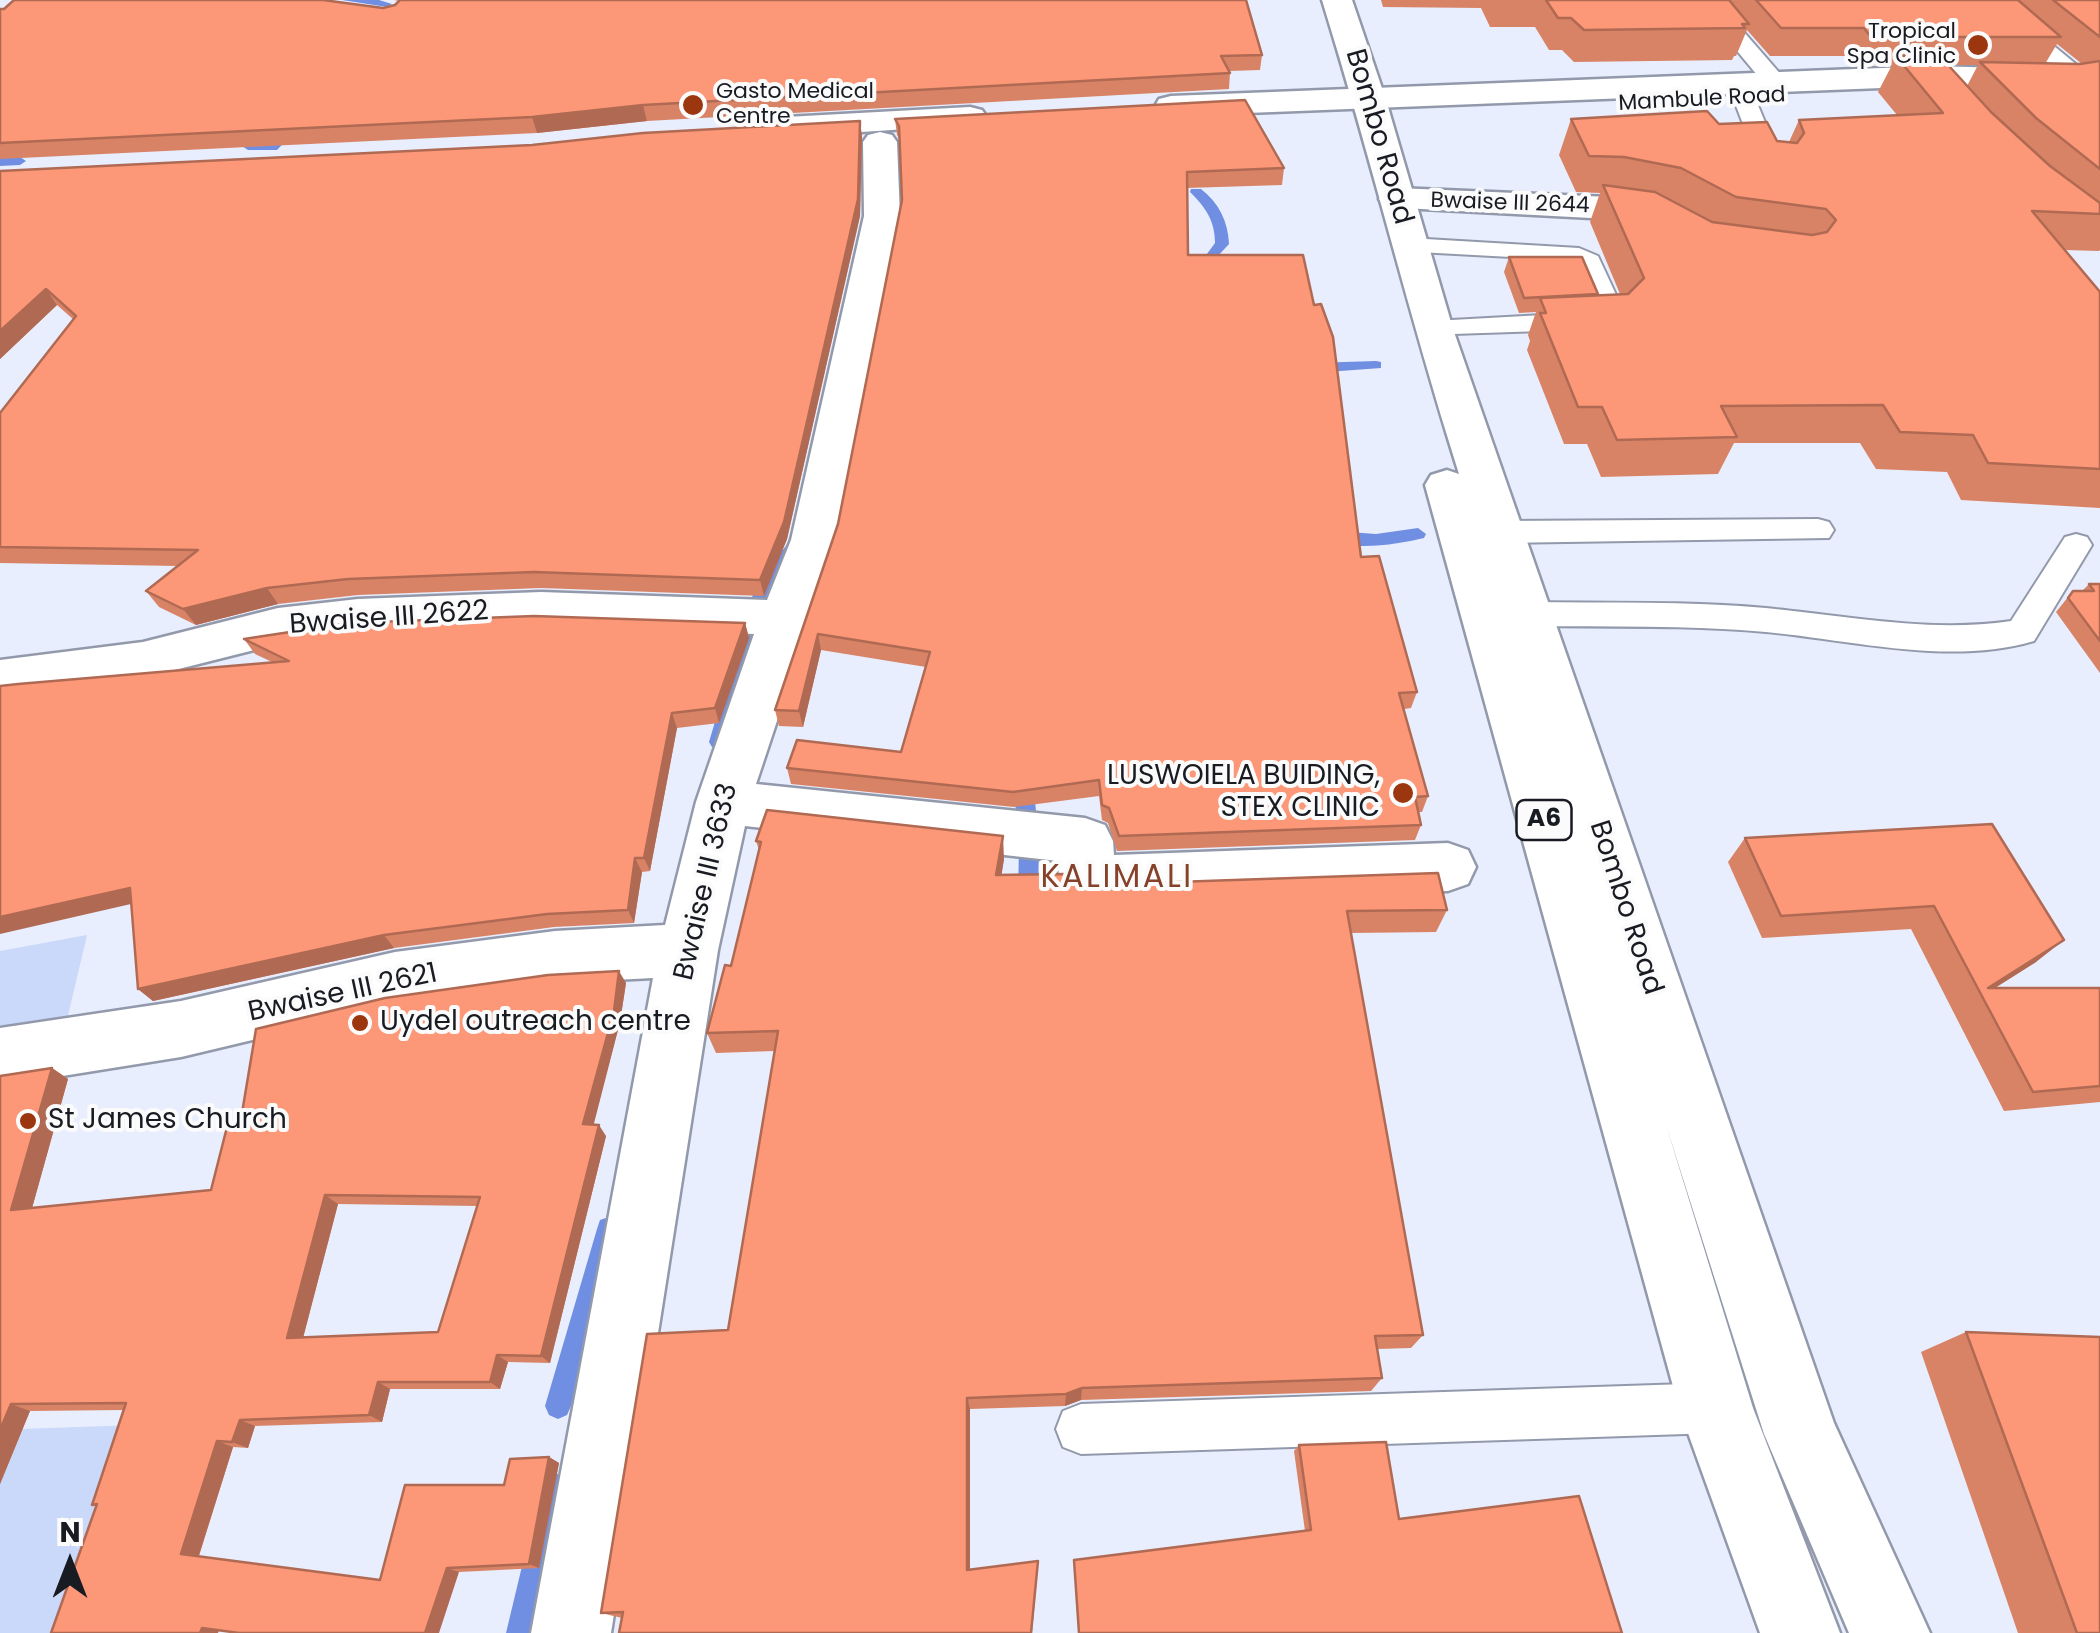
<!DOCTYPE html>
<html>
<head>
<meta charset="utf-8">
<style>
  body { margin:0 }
  #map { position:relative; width:2100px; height:1633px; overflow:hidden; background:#e8eefd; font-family:Poppins,sans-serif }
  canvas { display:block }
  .north { position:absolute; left:20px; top:1513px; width:100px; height:100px; -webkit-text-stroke:8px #fbfbfb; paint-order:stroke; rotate:0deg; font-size:28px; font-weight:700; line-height:40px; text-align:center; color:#191b22 }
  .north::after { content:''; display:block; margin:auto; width:35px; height:45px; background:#191b22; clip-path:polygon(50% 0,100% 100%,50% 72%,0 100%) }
</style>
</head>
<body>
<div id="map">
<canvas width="2100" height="1633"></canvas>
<div class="north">N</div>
</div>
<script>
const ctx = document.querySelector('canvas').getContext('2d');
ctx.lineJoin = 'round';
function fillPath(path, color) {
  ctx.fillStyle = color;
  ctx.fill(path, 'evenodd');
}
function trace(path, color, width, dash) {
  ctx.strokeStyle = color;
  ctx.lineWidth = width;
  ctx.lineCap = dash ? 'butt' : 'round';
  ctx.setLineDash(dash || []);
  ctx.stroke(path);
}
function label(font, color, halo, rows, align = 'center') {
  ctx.font = font + ' Poppins,sans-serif';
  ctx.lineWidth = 8;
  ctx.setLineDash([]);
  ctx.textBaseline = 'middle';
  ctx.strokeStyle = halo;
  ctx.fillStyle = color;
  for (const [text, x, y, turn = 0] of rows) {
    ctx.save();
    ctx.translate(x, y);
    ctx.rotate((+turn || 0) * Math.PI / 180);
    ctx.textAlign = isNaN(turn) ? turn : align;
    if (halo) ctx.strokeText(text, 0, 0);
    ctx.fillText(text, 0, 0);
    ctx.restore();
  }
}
fillPath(new Path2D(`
  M87 935 67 1020 0 1029V951Z
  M136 1425 64 1633H0V1480L20 1429Z`), '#cad8f9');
fillPath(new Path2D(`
  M342 0H379L392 4 387 7Z
  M293 123 299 127 277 150H248L242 146 248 142 270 143Z
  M0 158 20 157 26 161 20 165 0 166Z
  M1191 189H1201C1219 203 1228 221 1229 244L1216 258 1217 277 1210 281 1203 277 1201 262 1215 243C1215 220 1205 207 1190 192Z
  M1376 361 1381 362V368L1313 373 1306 368 1313 363Z
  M1418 528 1426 534 1424 538C1400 544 1345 553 1327 537L1335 531 1376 534Z
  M795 540 803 546 773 586 729 742 719 749 712 747 709 742 756 584 789 542Z
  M1023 772 1030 775 1033 780 1039 843 1038 901 1035 907 1028 910 1021 907 1018 901 1019 843 1013 780 1016 775Z
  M609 1217 618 1220 621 1229 571 1406 567 1415 558 1419 549 1415 545 1406 597 1229 600 1220Z
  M555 1473 565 1477 569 1487 536 1633H506L541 1487 545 1477Z`), '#708fe2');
const lane = new Path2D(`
  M1695 0H1716L1783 77 1786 82 1783 87H1767Z
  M1976 0H1998L2088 74 2091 79 2088 84H2072Z
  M1744 91 1755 98 1784 168 1780 173H1764L1760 168 1733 98Z
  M1409 238 1579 248 1598 256 1625 314 1613 327 1603 329 1423 335 1419 329 1433 321 1598 312 1578 266 1566 260 1400 251 1396 246 1400 241Z
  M1818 519 1829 522 1834 530 1829 538 1500 543 1489 540 1484 532 1489 524 1500 521Z
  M2076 534 2087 537 2092 545 2034 641C1949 666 1852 640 1766 632 1687 625 1607 627 1528 626L1516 622 1511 614 1516 606 1528 602C1607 603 1687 601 1766 608 1848 616 1930 633 2011 621L2065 537Z
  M1716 1383 1734 1390 1741 1408 1734 1426 1716 1433 1081 1454 1063 1447 1056 1429 1063 1411 1081 1404Z`);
const street = new Path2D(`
  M880 132 892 135 897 142 900 216 837 540 756 784 1085 818 1105 825 1113 841 1114 855 1448 843 1468 850 1476 867 1468 884 1448 891 1087 904 1067 897 1059 880 1058 861 745 826 718 950 611 1633H531L653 978 555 983 395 1006 181 1057 0 1086V1028L181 1001 395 952 555 931 665 925 696 802 754 634 541 627 358 634 278 644 143 678 0 698V660L143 642 278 608 358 599 541 592 767 600 791 540 864 216 863 142 868 135Z
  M1397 188 1610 197 1679 214 1684 222 1679 230 1666 233 1610 219 1384 207 1379 199 1384 191Z`);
const secondary = new Path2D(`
  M1932 66 2044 69 2055 72 2060 79 2055 86 2044 89 1932 86 1171 116 1159 113 1155 106 1159 99 1171 96Z
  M970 107 982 110 987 117 982 124 786 137 774 134 769 127 774 120 786 117Z`);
const primary = new Path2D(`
  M1322 0H1352L1385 97 1453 329 1834 1423 1930 1633H1849L1764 1434 1666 1125 1753 1408 1840 1633H1760L1679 1408 1425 485 1431 475 1447 470 1459 474C1409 317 1371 157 1322 0Z`);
trace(lane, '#9299ab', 4);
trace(street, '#9299ab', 5);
trace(secondary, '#9299ab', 5);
trace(primary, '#9299ab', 5);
fillPath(lane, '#fff');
fillPath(street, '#fff');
fillPath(secondary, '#fff');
fillPath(primary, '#fff');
fillPath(new Path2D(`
  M394 0H1246L1262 55 1260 70 1229 71 1230 73 1229 89 647 121 537 133 0 159V9L383 8 395 5 399 1Z
  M1381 0H2100V250L2099 251 2065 250 2100 292V508L1961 500 1947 472 1876 469 1860 443H1734L1718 474 1601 477 1587 444H1564L1527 350 1530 341 1528 335 1536 312 1519 313 1504 272 1509 257 1597 295 1620 294 1590 222 1600 193 1576 192 1559 155 1571 119 1719 124 1777 141 1789 142 1799 120 1897 115 1878 92 1892 65H1857L1850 56H1770L1747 30 1736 56H1734L1732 60 1574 62 1562 50H1549L1535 27H1490L1481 8 1383 7ZM2057 44 2082 64H2045ZM1948 65H1978L1967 86Z
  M895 119 1284 168 1282 185 1187 188 1188 255 1361 557 1417 692 1411 708 1404 709 1428 796 1422 812H1418L1421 825 1415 840 1117 851 1108 823 1102 820 1099 796 1014 807 791 784 787 768 901 752 926 667 821 650 803 727 779 726 775 710 838 524 902 200 900 140 897 135Z
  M860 121 862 137 860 216 787 539 764 596 541 588 358 595 278 604 196 625 159 607 146 591 178 566 0 563V413L74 320 57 305 0 359V171L532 145Z
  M2089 584H2100V673L2056 612 2073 591H2082Z
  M745 623 749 638 719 723 677 728 650 871 642 872 634 923 554 927 394 948 153 1001 138 989 131 904 272 662 255 654 244 639Z
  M1992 824 2036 962 1995 988H2100V1102L2004 1111 1911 929 1762 938 1728 862 1745 838Z
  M756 841 1004 859 1001 875 1088 885 1447 910 1436 932 1351 933 1423 1335 1411 1348 1377 1349 1382 1378 1371 1391 1081 1400 1065 1406 970 1409V1570L1038 1568 1032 1633H619L622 1618 601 1613 728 1330 774 1051 716 1053 707 1033 731 966 759 850Z
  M626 983 620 1022 593 1125 606 1136 550 1363 508 1362 500 1389H390L382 1422 255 1426 248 1448 233 1447 199 1556 380 1580 504 1485 549 1457 559 1463 539 1568 459 1572 238 1633 96 1506 92 1505 123 1410 30 1411 0 1484V1076L52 1068 68 1079 32 1208 211 1190 240 1125ZM338 1204 477 1206 438 1332 303 1337Z
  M1966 1332 2100 1633H2018L1921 1352Z
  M1299 1445 1399 1519 1305 1531 1294 1451Z`), '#d98366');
fillPath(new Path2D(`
  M643 105 647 121 537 133 532 117Z
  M860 121 862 137 860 216 787 539 764 596 760 580Z
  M46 289 57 305 0 359V331Z
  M267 588 278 604 196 625 183 609Z
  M745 623 749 638 719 723 715 708Z
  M818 634 821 650 803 727 799 711Z
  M672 713 677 728 650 871 644 858Z
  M1003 836 1004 859 998 898 996 875Z
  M635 858 642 872 634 923 628 910Z
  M130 888 144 901 0 934V917Z
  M384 935 394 948 153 1001 138 989Z
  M2064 940 2036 962 1982 996 1988 988Z
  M619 971 626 983 620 1022 591 1135 583 1124Z
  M52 1068 68 1079 29 1219 11 1210Z
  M599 1125 606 1136 550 1363 541 1356Z
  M325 1195 338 1204 301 1346 287 1338Z
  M497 1355 508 1362 500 1389 490 1382Z
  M378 1382 390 1389 382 1422 369 1415Z
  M1082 1388 1081 1400 1065 1406 1066 1394Z
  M967 1398 970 1409V1577L967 1570Z
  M11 1404 30 1411 0 1484V1430Z
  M240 1420 255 1426 248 1448 232 1442Z
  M217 1441 233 1447 198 1558 181 1554Z
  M549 1457 559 1463 539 1568 529 1564Z
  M447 1568 459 1572 439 1633H425Z
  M202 1628 219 1630 218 1633H200Z`), '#b06a53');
const building = new Path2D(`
  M14 0H323L383 8 395 5 400 0H1246L1262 55 1221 56 1230 73 643 105 532 117 0 143V9H4Z
  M1546 0H1729L1749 24H1742L1745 28 1584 30 1571 18H1558Z
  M1756 0H2018L2061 37H1871L1864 28H1781Z
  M2053 0H2100V37Z
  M1939 55 1991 112 2050 166 2100 203V214L2032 211 2100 292V469L1988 463 1973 435 1900 432 1883 405 1721 406 1737 437 1617 440 1602 407H1578L1540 313H1546L1540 298 1628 294 1644 278 1603 185 1655 192 1712 222 1812 235 1827 232 1836 220 1826 209 1736 197 1681 168 1624 157 1589 156 1571 119 1707 111 1719 124 1767 122 1777 141 1797 143 1804 133 1799 120 1943 113 1896 56Z
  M2100 61V169L2036 118 1980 62 2080 64Z
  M1245 100 1284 168 1187 172 1188 255H1303L1314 305 1321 304 1333 337 1361 557 1379 556 1417 692 1399 693 1428 796 1415 797 1421 825 1119 836 1109 808 1102 805 1099 780 1013 792 787 768 797 740 901 752 930 652 818 634 799 711 775 710 838 524 902 200 899 126 895 119Z
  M860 121 858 199 784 522 760 580 534 572 348 579 267 588 183 609 146 591 198 550 0 547V413L76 316 46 289 0 331V171L532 145 643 133Z
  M1509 257H1582L1598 294 1524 298Z
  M2089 584H2100V641L2068 598 2073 591H2094Z
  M534 616 745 623 715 708 672 713 644 858H635L628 910 547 914 384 935 138 989 130 888 0 917V686L18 684 289 661 244 639 349 623Z
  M767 810 1003 836 996 875 1063 874 1088 885 1438 873 1447 910 1347 911 1423 1335 1375 1336 1382 1378 1082 1388 1066 1394 967 1398V1570L1038 1561 1031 1633H619L623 1612 601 1613 647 1334 728 1330 778 1031 707 1033 725 965 731 966 761 842 756 841Z
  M1992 824 2064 940 1988 988H2100V1086L2033 1092 1934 906 1781 916 1745 838Z
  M619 971 614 1011 583 1124 599 1125 541 1356 497 1355 490 1382H378L369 1415 240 1420 232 1442 217 1441 181 1554 380 1580 405 1485H504L510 1459 549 1457 529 1564 447 1568 425 1633H239L202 1628 200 1633H51L97 1504 92 1505 126 1403 11 1404 0 1430V1076L52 1068 11 1210 211 1190 227 1127 240 1125 256 1029 385 998 548 975ZM325 1195 480 1197 438 1332 287 1338Z
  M1966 1332 2100 1337V1633H2077Z
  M1386 1442 1399 1519 1579 1496 1622 1633H1079L1074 1560 1311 1530 1299 1445Z`);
fillPath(building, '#fc9877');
trace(building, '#b06a53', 2.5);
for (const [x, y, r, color] of [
  [1978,45,12,"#9c360e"],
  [693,105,12,"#9c360e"],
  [1403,793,12,"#9c360e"],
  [360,1023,10,"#9c360e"],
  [28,1121,10,"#9c360e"]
]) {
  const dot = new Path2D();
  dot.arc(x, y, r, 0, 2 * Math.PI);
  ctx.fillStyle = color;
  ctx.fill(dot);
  trace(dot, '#fbfbfb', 4);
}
label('22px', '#191b22', '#fbfbfb', [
  ["Tropical",1956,32],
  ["Spa Clinic",1956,57],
  ["Gasto Medical",716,92,"left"],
  ["Centre",716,117,"left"]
], 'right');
label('22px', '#191b22', '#fbfbfb', [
  ["Mambule Road",1702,100,-3],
  ["Bwaise III 2644",1510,204,2]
]);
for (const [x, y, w] of [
  [1544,820,55]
]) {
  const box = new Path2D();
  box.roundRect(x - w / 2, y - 20, w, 40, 8);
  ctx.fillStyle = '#fbfbfb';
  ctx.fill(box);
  trace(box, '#191b22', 2.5);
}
label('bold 25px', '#191b22', null, [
  ["A6",1544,820]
]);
label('28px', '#191b22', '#fbfbfb', [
  ["Bombo Road",1378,137,74],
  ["Bwaise III 2622",389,619,-4],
  ["Bwaise III 3633",707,882,-77],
  ["Bombo Road",1625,908,72],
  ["Bwaise III 2621",343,994,-12]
]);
label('28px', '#191b22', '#fbfbfb', [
  ["LUSWOIELA BUIDING,",1380,777,"right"],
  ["STEX CLINIC",1380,809,"right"],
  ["Uydel outreach centre",380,1023],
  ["St James Church",48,1121]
], 'left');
ctx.letterSpacing = '2.5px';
label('32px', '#85412a', '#fbfbfb', [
  ["KALIMALI",1117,879]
]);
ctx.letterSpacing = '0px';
</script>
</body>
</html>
